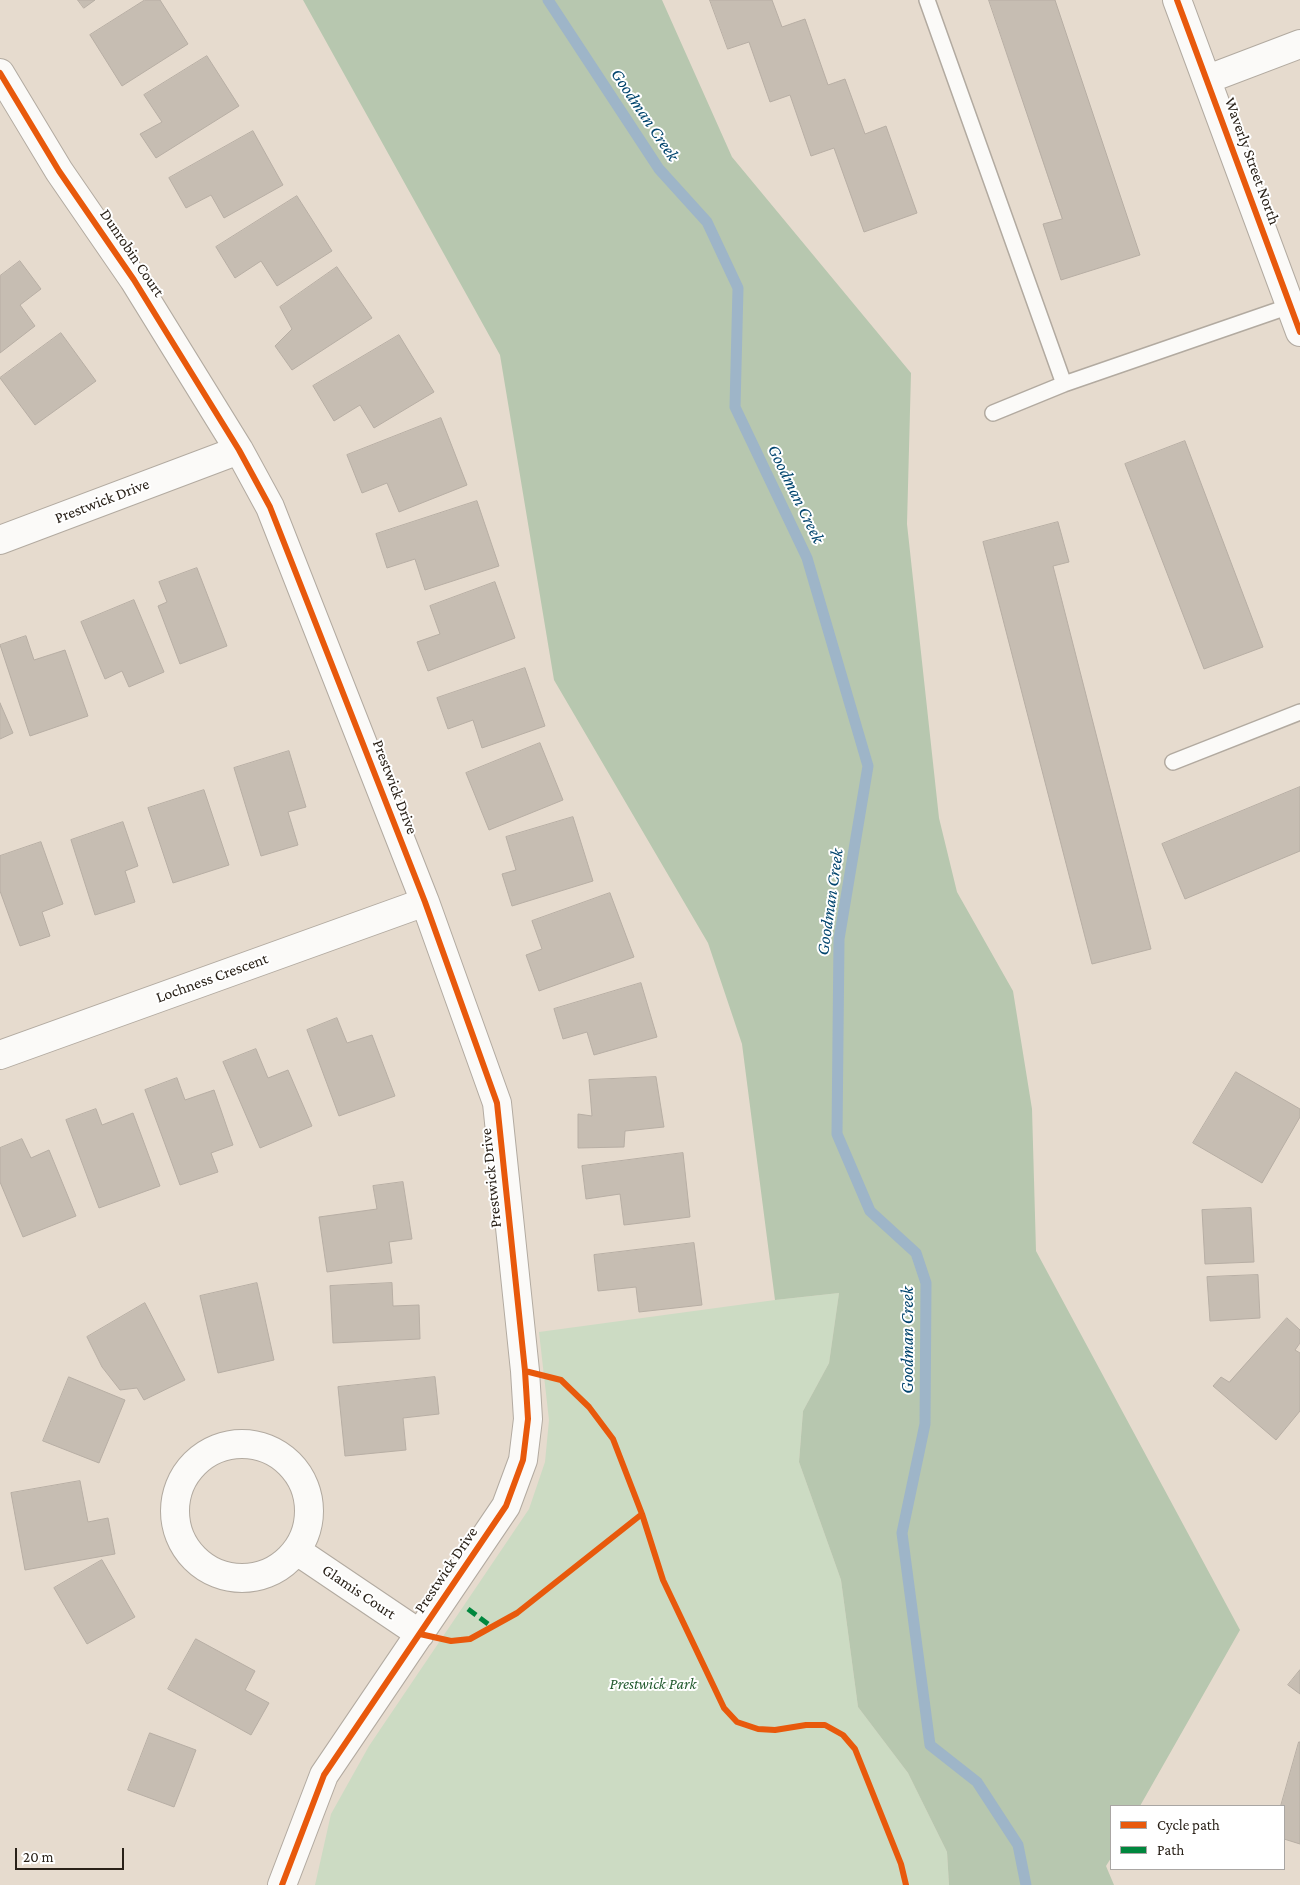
<!DOCTYPE html>
<html>
<head>
<meta charset="utf-8">
<style>
  body { margin:0 }
  #map { position:relative; width:1300px; height:1885px; overflow:hidden; background:#e6dbce; font-family:"Crimson Pro",serif }
  canvas { display:block }
  .legend { position:absolute; left:1110px; top:1805px; width:175px; height:65px; box-sizing:border-box; background:#fff; border:1px solid #a9a6a3; margin:0; padding:6px 9px; list-style:none; font-size:15px; color:#292118 }
  .legend li { display:flex; align-items:center; gap:10px; height:25px }
  .legend b { width:25px; border:1px solid #a9a6a3 }
  .scale { position:absolute; left:15px; top:1848px; width:109px; height:22px; box-sizing:border-box; border:2px solid #292118; border-top:0; padding-left:6px; font-size:15px; line-height:18px; white-space:nowrap; color:#292118; -webkit-text-stroke:4px #fff; paint-order:stroke }
</style>
</head>
<body>
<div id="map">
<canvas width="1300" height="1885"></canvas>
<ul class="legend">
<li><b style="height:6px;background:#e8590c"></b>Cycle path</li>
<li><b style="height:6px;background:#00873e"></b>Path</li>
</ul>
<div class="scale">20 m</div>
</div>
<script>
const ctx = document.querySelector('canvas').getContext('2d');
ctx.lineJoin = 'round';
function fillPath(path, color) {
  ctx.fillStyle = color;
  ctx.fill(path, 'evenodd');
}
function trace(path, color, width, dash) {
  ctx.strokeStyle = color;
  ctx.lineWidth = width;
  ctx.lineCap = dash ? 'butt' : 'round';
  ctx.setLineDash(dash || []);
  ctx.stroke(path);
}
function label(font, color, halo, rows, align = 'center') {
  ctx.font = font + ' "Crimson Pro",serif';
  ctx.lineWidth = 4;
  ctx.setLineDash([]);
  ctx.textBaseline = 'middle';
  ctx.strokeStyle = halo;
  ctx.fillStyle = color;
  for (const [text, x, y, turn = 0] of rows) {
    ctx.save();
    ctx.translate(x, y);
    ctx.rotate((+turn || 0) * Math.PI / 180);
    ctx.textAlign = isNaN(turn) ? turn : align;
    if (halo) ctx.strokeText(text, 0, 0);
    ctx.fillText(text, 0, 0);
    ctx.restore();
  }
}
fillPath(new Path2D(`
  M839 1293 829 1363 803 1411 799 1462 841 1580 858 1707 908 1773 947 1852 949 1885H315L331 1814 369 1746 529 1509 545 1462 549 1420 539 1332 775 1300Z`), '#ccdbc3');
fillPath(new Path2D(`
  M303 0H662L732 157 911 373 907 524 939 818 957 892 1013 991 1032 1109 1036 1251 1240 1630 1140 1806H1111V1858L1106 1866 1114 1885H949L947 1852 908 1773 858 1707 841 1580 799 1462 803 1411 829 1363 839 1293 775 1300 742 1044 708 943 554 680 500 355Z`), '#b7c7af');
trace(new Path2D(`
  M548 0 659 169 707 222 738 288 735 407 807 558 868 766 839 939 837 1134 870 1211 916 1253 926 1283 925 1424 902 1533 930 1745 977 1782 1018 1845 1026 1885`), '#9eb5c8', 11);
const building = new Path2D(`
  M78 0H95L84 8Z
  M145 0H160L188 44 122 86 90 35Z
  M710 0H772L782 27 805 19 828 85 845 79 865 134 886 126 917 213 864 232 834 148 811 156 790 95 770 102 749 42 728 49Z
  M989 0H1055L1140 255 1061 280 1043 224 1062 219Z
  M207 56 239 106 156 158 140 134 162 122 144 95Z
  M253 131 283 185 224 218 211 195 186 208 169 178Z
  M297 196 332 251 277 286 261 261 235 278 216 247Z
  M20 261 41 289 20 305 35 326 0 353V276Z
  M337 267 372 318 292 370 275 346 292 329 280 307Z
  M61 333 96 381 35 425 0 378Z
  M399 335 434 392 374 428 360 405 334 421 313 386Z
  M441 418 467 485 399 512 387 483 362 493 347 455Z
  M1185 441 1263 647 1204 669 1125 464Z
  M477 501 499 566 425 590 415 559 387 568 376 534Z
  M1058 522 1069 562 1053 566 1151 949 1092 964 983 542Z
  M197 568 227 646 180 664 158 606 167 602 159 582Z
  M495 582 515 638 428 671 417 642 440 634 430 606Z
  M134 600 164 672 129 687 122 671 105 679 81 622Z
  M26 636 34 660 65 650 88 716 30 736 0 645Z
  M525 668 545 726 482 748 473 720 448 729 437 698Z
  M0 703 13 733 0 739Z
  M540 743 563 800 489 830 466 773Z
  M289 751 306 807 288 812 298 845 261 856 234 768Z
  M1300 787V851L1185 899 1162 844Z
  M204 790 229 865 173 883 148 808Z
  M573 817 593 881 512 906 502 874 516 870 506 837Z
  M123 822 138 866 125 871 135 902 95 915 71 840Z
  M41 842 63 904 42 912 50 936 20 946 0 891V856Z
  M610 893 634 957 539 991 526 955 542 949 532 921Z
  M641 983 657 1037 594 1055 587 1032 563 1039 554 1009Z
  M337 1018 347 1043 372 1035 395 1096 339 1116 307 1030Z
  M256 1049 268 1078 288 1070 312 1126 260 1148 223 1062Z
  M1236 1072 1300 1109V1117L1262 1183 1193 1143Z
  M656 1077 664 1127 625 1131 624 1147 578 1148V1114L592 1116 589 1080Z
  M177 1078 185 1100 214 1090 233 1145 211 1153 218 1172 180 1185 145 1090Z
  M96 1109 102 1125 133 1113 160 1186 99 1208 66 1120Z
  M22 1139 31 1158 49 1150 76 1216 23 1237 0 1182V1148Z
  M683 1153 690 1217 624 1225 620 1194 586 1199 582 1166Z
  M403 1182 412 1239 389 1242 392 1263 327 1272 319 1217 377 1209 373 1186Z
  M1251 1208 1254 1262 1205 1264 1202 1210Z
  M694 1243 702 1305 639 1312 636 1287 598 1291 594 1255Z
  M1258 1275 1260 1318 1210 1321 1207 1277Z
  M257 1283 274 1360 218 1373 200 1296Z
  M392 1283 393 1306 419 1305 420 1339 333 1343 330 1286Z
  M145 1303 185 1380 144 1400 137 1388 120 1390 102 1367 87 1337Z
  M1287 1318 1300 1330V1343L1295 1350 1300 1353V1411L1276 1440 1213 1386 1221 1377 1229 1382Z
  M69 1377 125 1400 99 1463 43 1441Z
  M435 1377 439 1414 403 1418 406 1450 345 1456 338 1387Z
  M80 1481 88 1522 108 1518 115 1554 25 1570 11 1493Z
  M102 1560 135 1617 87 1644 54 1588Z
  M196 1639 255 1671 245 1690 269 1703 251 1735 168 1689Z
  M1300 1670V1694L1288 1685Z
  M150 1733 196 1750 174 1807 128 1790Z
  M1299 1742H1300V1844L1284 1839V1806H1281Z`);
fillPath(building, '#c6bdb2');
trace(building, '#b7aea4', 1);
const lane = new Path2D(`
  M927 0 1064 384
  M993 413 1064 384 1290 306
  M1173 762 1300 712`);
const street = new Path2D(`
  M1177 0 1300 332
  M0 73 59 171 134 280 239 450 270 507 425 902 497 1103 525 1371 528 1419 523 1460 506 1506 324 1775 282 1885
  M1208 79 1300 44
  M0 540 239 450
  M0 1055 425 902
  M175 1511a67 67 0 1 1 134 0a67 67 0 1 1-134 0Z
  M297 1551 420 1634`);
trace(lane, '#b2aaa0', 18);
trace(street, '#b2aaa0', 30);
trace(lane, '#fbfaf8', 15);
trace(street, '#fbfaf8', 28);
trace(new Path2D(`
  M468 1609 492 1627`), '#00873e', 5, [10, 5]);
trace(new Path2D(`
  M1177 0 1300 332
  M0 73 59 171 134 280 239 450 270 507 425 902 497 1103 525 1371 528 1419 523 1460 506 1506 324 1775 282 1885
  M642 1514 663 1580 724 1708 737 1722 758 1729 775 1730 806 1725H825L843 1735 855 1749 901 1864 906 1885
  M420 1634 451 1641 470 1639 517 1613 642 1514 613 1439 589 1407 561 1380 525 1371`), '#e8590c', 6);
label('16px', '#292118', '#fff', [
  ["Waverly Street North",1252,161,70],
  ["Dunrobin Court",132,253,56],
  ["Prestwick Drive",102,501,-21],
  ["Prestwick Drive",395,787,69],
  ["Lochness Crescent",212,978,-20],
  ["Prestwick Drive",491,1178,-96],
  ["Prestwick Drive",446,1570,-56],
  ["Glamis Court",359,1592,34]
]);
label('italic 16px', '#255d31', '#fff', [
  ["Prestwick Park",653,1684]
]);
label('italic 18px', '#00446d', '#fff', [
  ["Goodman Creek",645,115,56],
  ["Goodman Creek",796,494,64],
  ["Goodman Creek",830,902,-82],
  ["Goodman Creek",907,1340,-90]
]);
</script>
</body>
</html>
